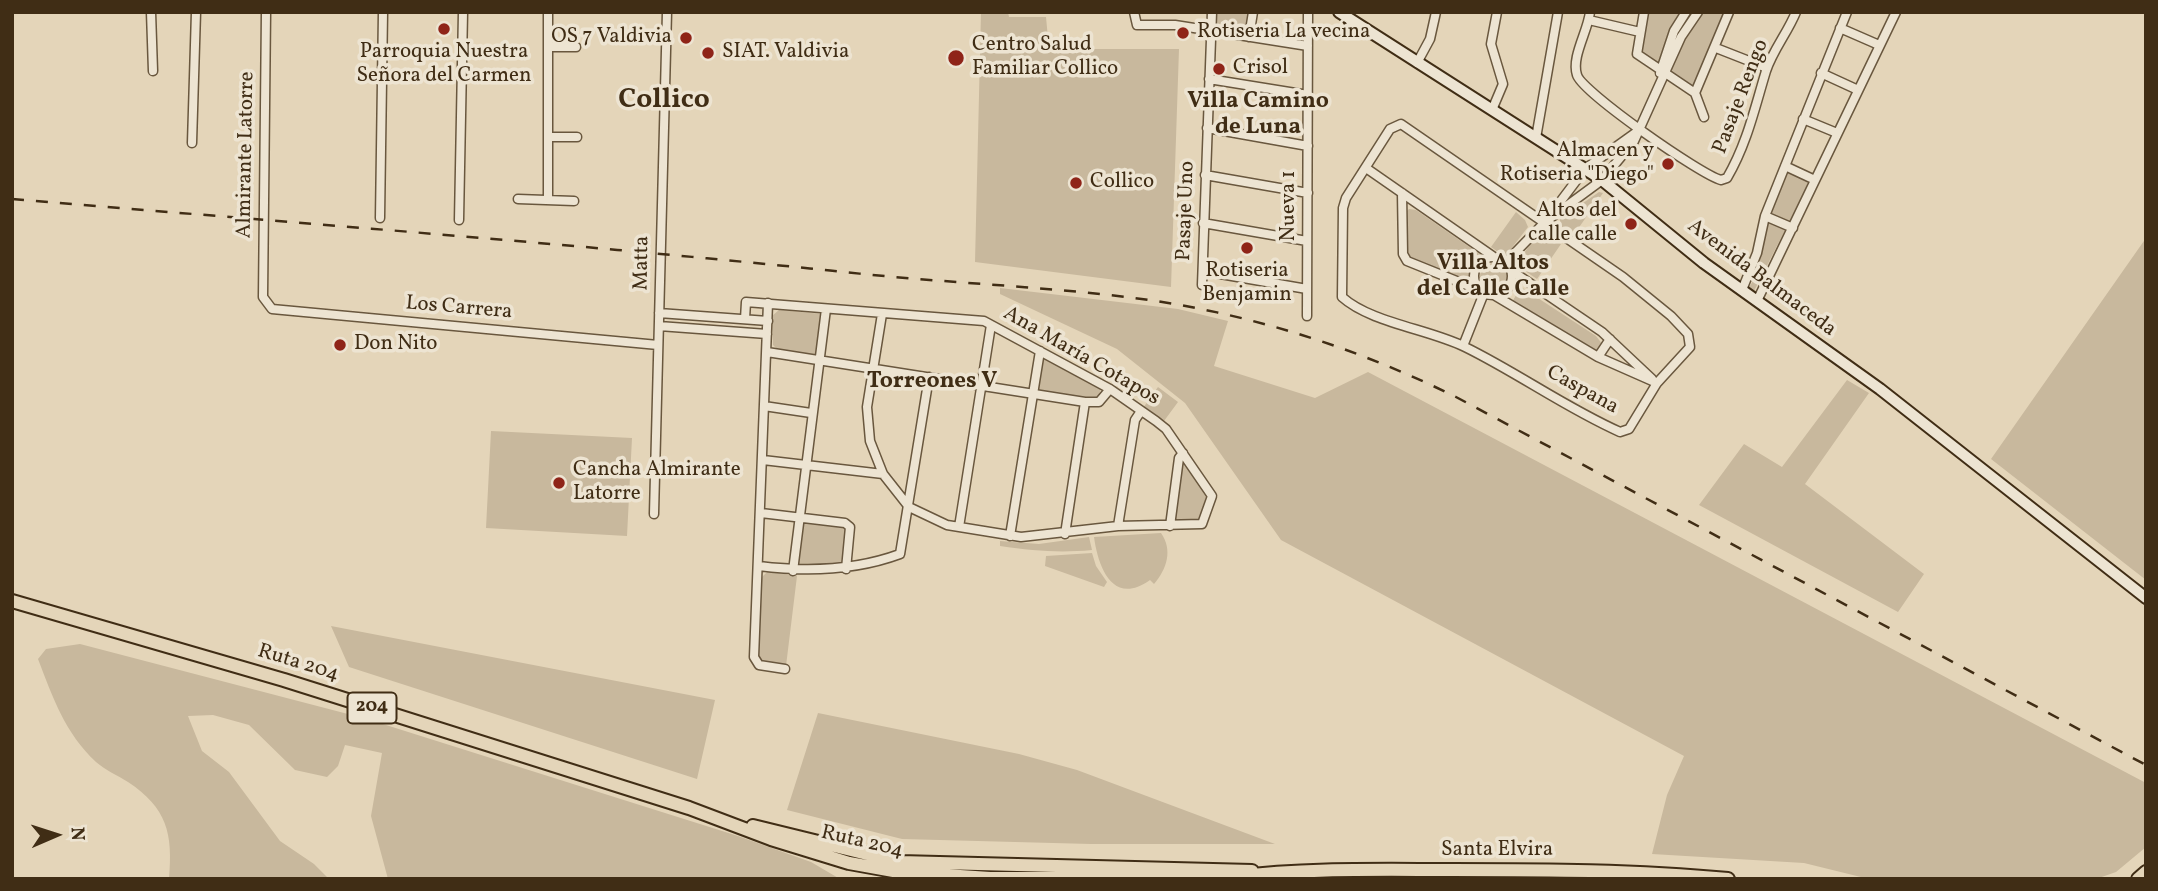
<!DOCTYPE html>
<html>
<head>
<meta charset="utf-8">
<style>
  body { margin:0 }
  #map { position:relative; width:2158px; height:891px; overflow:hidden; background:#e4d5b9; font-family:Vollkorn,serif }
  canvas { display:block }
  .frame { position:absolute; inset:0; border:14px solid #402d15; pointer-events:none }
  .north { position:absolute; left:21px; top:800px; width:70px; height:70px; -webkit-text-stroke:5px #ede4d2; paint-order:stroke; rotate:87deg; font-size:19px; font-weight:700; line-height:28px; text-align:center; color:#402d15 }
  .north::after { content:''; display:block; margin:auto; width:24px; height:32px; background:#402d15; clip-path:polygon(50% 0,100% 100%,50% 72%,0 100%) }
</style>
</head>
<body>
<div id="map">
<canvas width="2158" height="891"></canvas>
<div class="frame"></div>
<div class="north">N</div>
</div>
<script>
const ctx = document.querySelector('canvas').getContext('2d');
ctx.lineJoin = 'round';
function fillPath(path, color) {
  ctx.fillStyle = color;
  ctx.fill(path, 'evenodd');
}
function trace(path, color, width, dash) {
  ctx.strokeStyle = color;
  ctx.lineWidth = width;
  ctx.lineCap = dash ? 'butt' : 'round';
  ctx.setLineDash(dash || []);
  ctx.stroke(path);
}
function label(font, color, halo, rows, align = 'center') {
  ctx.font = font + ' Vollkorn,serif';
  ctx.lineWidth = 7;
  ctx.setLineDash([]);
  ctx.textBaseline = 'middle';
  ctx.strokeStyle = halo;
  ctx.fillStyle = color;
  for (const [text, x, y, turn = 0] of rows) {
    ctx.save();
    ctx.translate(x, y);
    ctx.rotate((+turn || 0) * Math.PI / 180);
    ctx.textAlign = isNaN(turn) ? turn : align;
    if (halo) ctx.strokeText(text, 0, 0);
    ctx.fillText(text, 0, 0);
    ctx.restore();
  }
}
fillPath(new Path2D(`
  M981 12H1008L1009 17H1046L1049 49H1179L1171 287 975 262Z
  M1214 12H1250L1247 31 1213 27Z
  M1648 12H1685L1661 64 1641 53Z
  M1701 12H1726L1693 89 1670 73 1689 28Z
  M1790 172 1806 179 1808 185 1753 293 1748 289 1756 276 1761 240 1787 174Z
  M1599 192 1603 193 1573 236 1560 225V219Z
  M1409 209 1416 210 1481 255 1483 259 1476 264 1469 283 1406 260 1405 213Z
  M1516 212 1525 220 1528 227 1507 254H1501L1491 247Z
  M1546 234 1561 244 1537 279 1516 265 1531 243Z
  M2146 238V580L1991 459Z
  M1480 277a14 14 0 1 1 28 0a14 14 0 1 1-28 0Z
  M1521 287 1596 336 1603 345 1599 351 1592 350 1512 302Z
  M1000 288 1178 309 1228 321 1214 366 1315 398 1368 372 2146 783V847L2116 872 2096 879H1869L1804 863 1652 854 1667 795 1684 756 1281 540 1185 403 1117 349 1000 294Z
  M779 310 823 314 817 356 778 350 773 345 772 316Z
  M1041 357 1101 387 1099 396 1091 400 1037 391Z
  M1847 380 1869 393 1805 484 1924 574 1898 612 1699 505 1744 444 1782 467Z
  M1158 387 1178 402 1164 421 1143 408Z
  M491 431 632 438 627 536 486 528Z
  M1183 458 1207 494 1200 518 1196 521 1174 520Z
  M807 520 847 527 844 564 803 567 799 565 802 522Z
  M1161 533C1173 550 1167 569 1154 584L1150 580C1112 607 1098 566 1094 537Z
  M1089 537 1092 550C1060 553 1034 551 1000 546V541L1039 544Z
  M1092 553 1096 566 1107 582 1104 587 1045 566 1046 556Z
  M768 571 797 576 786 666 762 662 758 656 762 577Z
  M331 626 715 700 697 779 349 667Z
  M80 644 367 719 738 836 811 862 840 879H388L371 816 382 753 345 745 338 766 327 777 295 770 249 725 213 715 188 716 202 751 229 772 280 841 314 864 329 879H169C173 833 167 808 128 782 117 775 105 770 96 762 65 733 53 698 38 659L46 649Z
  M818 713 1019 754 1077 770 1275 844H1091L902 839 787 810Z`), '#c8b89d');
const street = new Path2D(`
  M151 12 153 71
  M266 12 263 297 272 309 658 345
  M1134 12 1137 25H1175L1308 46
  M1590 12C1588 31 1571 57 1577 75 1582 92 1701 175 1721 180L1727 178C1747 144 1755 107 1766 71 1773 50 1788 32 1796 12
  M1644 12 1637 54 1695 93 1729 12
  M1589 20 1640 32
  M1840 28 1879 45
  M1249 37 1253 12
  M549 47H576
  M1716 48 1767 68
  M1417 63 1430 39 1436 12
  M1660 73 1674 31 1686 12
  M1821 73 1858 90
  M1209 79 1308 95
  M1695 93 1704 117
  M1492 110 1503 84 1491 44 1497 12
  M1803 119 1837 133
  M1401 124 1623 277 1671 316 1688 334 1690 347 1657 383 1629 429 1620 432C1566 408 1518 373 1465 347 1429 329 1371 323 1342 297L1343 208 1346 198 1390 129Z
  M1207 128 1308 146
  M548 137H577
  M1536 138 1558 12
  M192 143 196 12
  M1785 166 1815 180
  M1366 168 1494 257
  M1205 175 1308 193
  M1402 193 1403 254 1407 261 1479 290
  M518 199 574 201
  M548 200V12
  M1765 216 1793 228
  M380 218 383 12
  M459 220 463 12
  M1545 222 1602 180 1634 141 1681 37 1698 12
  M1203 223 1307 241
  M1474 276a19 19 0 1 1 38 0a19 19 0 1 1-38 0Z
  M1506 262 1545 222 1585 169 1638 131
  M1203 271 1307 289
  M1512 271 1602 332 1652 379
  M1202 285 1212 12
  M1742 290 1757 253 1765 216 1847 12
  M1494 295 1598 357 1657 383
  M1757 301 1896 12
  M768 303 754 657 759 665 785 669
  M659 313 768 321
  M1307 316 1308 12
  M745 319 746 302 984 321 1110 389 1156 421 1166 429 1212 496 1202 524 1118 526 1021 537 947 525 909 507 883 474 870 441 867 407 882 314
  M659 326 767 334
  M1463 346 1484 293
  M767 352 1085 402H1099L1110 389
  M1598 357 1610 339
  M764 406 811 413
  M763 460 883 474
  M761 513 845 523 850 527 846 569
  M654 514 667 12
  M1118 526 1135 420 1141 411
  M1170 526 1179 458 1183 453
  M959 527 991 325
  M1065 534 1085 402
  M1010 536 1040 351
  M759 566C807 572 854 571 900 554L929 377
  M793 571 826 309`);
const secondary = new Path2D(`
  M1339 12 1602 180 1704 263 1880 389 2146 598`);
const primary = new Path2D(`
  M12 601 284 680 689 808 771 839 849 863 899 872 990 878 1234 877C1306 868 1380 870 1452 870 1545 870 1636 870 1728 879
  M753 826 900 862 1252 871
  M2138 879 2146 872`);
trace(street, '#69573e', 11);
trace(secondary, '#402d15', 14);
trace(primary, '#402d15', 16);
trace(street, '#ede4d2', 8);
trace(secondary, '#ede4d2', 10);
trace(primary, '#e4d5b9', 12);
trace(new Path2D(`
  M12 199C296 223 580 244 863 274 960 284 1059 287 1156 301 1260 317 1361 350 1456 397L2146 765`), '#402d15', 2.5, [12, 12]);
for (const [x, y, r, color] of [
  [444,29,7,"#8f2418"],
  [1183,33,7,"#8f2418"],
  [686,38,7,"#8f2418"],
  [708,53,7,"#8f2418"],
  [956,58,9,"#8f2418"],
  [1219,69,7,"#8f2418"],
  [1668,164,7,"#8f2418"],
  [1076,183,7,"#8f2418"],
  [1631,224,7,"#8f2418"],
  [1247,248,7,"#8f2418"],
  [340,345,7,"#8f2418"],
  [559,483,7,"#8f2418"]
]) {
  const dot = new Path2D();
  dot.arc(x, y, r, 0, 2 * Math.PI);
  ctx.fillStyle = color;
  ctx.fill(dot);
  trace(dot, '#ede4d2', 2.5);
}
for (const [x, y, w] of [
  [372,708,49]
]) {
  const box = new Path2D();
  box.roundRect(x - w / 2, y - 15.5, w, 31, 5);
  ctx.fillStyle = '#ede4d2';
  ctx.fill(box);
  trace(box, '#402d15', 2);
}
label('bold 19px', '#402d15', null, [
  ["204",372,708]
]);
label('21px', '#402d15', '#ede4d2', [
  ["Rotiseria La vecina",1197,33],
  ["OS 7 Valdivia",672,38,"right"],
  ["Centro Salud",972,46],
  ["Familiar Collico",972,70],
  ["Parroquia Nuestra",444,53,"center"],
  ["Señora del Carmen",444,77,"center"],
  ["SIAT. Valdivia",722,53],
  ["Crisol",1233,69],
  ["Almacen y",1654,152,"right"],
  ["Rotiseria \"Diego\"",1654,176,"right"],
  ["Collico",1090,183],
  ["Altos del",1617,212,"right"],
  ["calle calle",1617,236,"right"],
  ["Rotiseria",1247,272,"center"],
  ["Benjamin",1247,296,"center"],
  ["Don Nito",354,345],
  ["Cancha Almirante",573,471],
  ["Latorre",573,495]
], 'left');
label('21px', '#402d15', '#ede4d2', [
  ["Pasaje Rengo",1742,97,-69],
  ["Almirante Latorre",247,155,-89],
  ["Nueva 1",1290,206,-90],
  ["Pasaje Uno",1187,211,-88],
  ["Matta",643,263,-89],
  ["Avenida Balmaceda",1761,279,37],
  ["Los Carrera",459,309,5],
  ["Ana María Cotapos",1081,357,30],
  ["Caspana",1582,391,29],
  ["Ruta 204",298,664,17],
  ["Ruta 204",862,843,13],
  ["Santa Elvira",1497,851]
]);
label('bold 23px', '#402d15', '#ede4d2', [
  ["Villa Camino",1258,103],
  ["de Luna",1258,129],
  ["Villa Altos",1493,265],
  ["del Calle Calle",1493,291],
  ["Torreones V",932,383]
]);
label('bold 28px', '#402d15', '#ede4d2', [
  ["Collico",664,102]
]);
</script>
</body>
</html>
